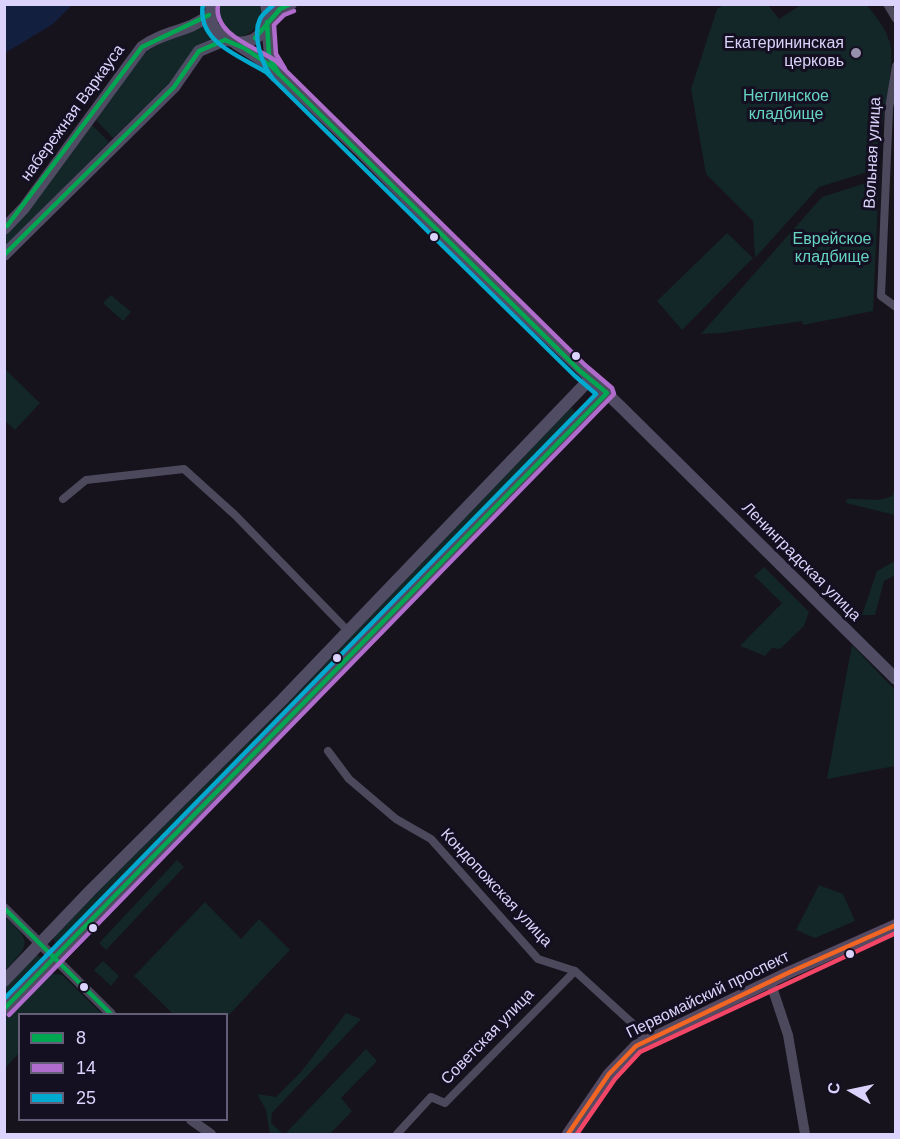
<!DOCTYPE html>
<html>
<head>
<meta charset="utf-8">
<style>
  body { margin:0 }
  #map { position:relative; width:900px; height:1139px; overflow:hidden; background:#16131d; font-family:Helvetica,sans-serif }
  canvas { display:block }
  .frame { position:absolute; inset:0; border:6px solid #dbd3fb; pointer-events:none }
  .legend { position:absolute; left:18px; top:1013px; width:210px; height:108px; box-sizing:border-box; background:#140f21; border:2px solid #645d78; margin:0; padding:8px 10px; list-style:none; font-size:18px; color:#dbd3fb }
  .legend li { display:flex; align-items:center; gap:12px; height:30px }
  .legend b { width:30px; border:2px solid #645d78 }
  .north { position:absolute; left:822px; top:1061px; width:60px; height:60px; -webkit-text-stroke:4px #140f21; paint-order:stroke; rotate:279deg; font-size:16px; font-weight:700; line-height:24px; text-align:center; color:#dbd3fb }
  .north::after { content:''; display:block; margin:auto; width:21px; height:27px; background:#dbd3fb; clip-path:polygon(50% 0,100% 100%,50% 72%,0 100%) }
</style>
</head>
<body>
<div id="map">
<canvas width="900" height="1139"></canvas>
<div class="frame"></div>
<ul class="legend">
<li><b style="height:8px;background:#00a651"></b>8</li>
<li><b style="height:8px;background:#b06ccc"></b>14</li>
<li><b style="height:8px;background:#00a9ce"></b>25</li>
</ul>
<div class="north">С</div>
</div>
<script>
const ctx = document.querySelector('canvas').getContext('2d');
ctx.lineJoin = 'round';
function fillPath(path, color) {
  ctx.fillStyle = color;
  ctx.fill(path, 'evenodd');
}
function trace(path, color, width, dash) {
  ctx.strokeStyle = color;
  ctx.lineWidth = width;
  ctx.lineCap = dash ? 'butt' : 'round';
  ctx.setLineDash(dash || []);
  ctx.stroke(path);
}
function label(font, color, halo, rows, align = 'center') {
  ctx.font = font + ' Helvetica,sans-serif';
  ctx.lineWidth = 6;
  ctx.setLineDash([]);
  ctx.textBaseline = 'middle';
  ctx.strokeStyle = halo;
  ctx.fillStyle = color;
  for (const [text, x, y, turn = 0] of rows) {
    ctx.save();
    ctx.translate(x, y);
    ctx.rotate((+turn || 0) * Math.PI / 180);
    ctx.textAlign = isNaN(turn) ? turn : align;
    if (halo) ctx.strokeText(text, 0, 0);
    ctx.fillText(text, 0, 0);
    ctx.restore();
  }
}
fillPath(new Path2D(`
  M216 4 261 5C267 34 230 49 218 23 215 19 217 10 216 4Z
  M724 5H768L779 19 801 5H867C877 18 889 32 891 49 893 83 879 135 874 170L819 187 755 258 753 221 706 174 691 89 717 9Z
  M204 25 212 38 200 45 174 79 113 138 95 119 145 53C162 39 185 36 204 25Z
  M91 124 109 142 5 247V237L25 214Z
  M879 179 873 311 803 325 802 321 722 333 701 334 822 197Z
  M727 233 753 258 682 330 657 301Z
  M111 295 131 312 123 321 103 303Z
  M5 369 40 403 15 430 5 421Z
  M571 407 580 417 60 945 56 944 52 936Z
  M895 489V515L846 503 847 499C863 498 877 503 892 496Z
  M895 561V575L884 581 875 615H862L877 571Z
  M764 567 809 612 804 626 780 649 772 648 765 656 740 646 782 603 754 576Z
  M852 645 895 690V766L827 779Z
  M177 860 184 867 106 950 99 943Z
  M819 885 843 894 855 921 815 938 796 930Z
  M205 902 241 939 259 919 290 950 227 1017 226 1014H173L134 976Z
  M4 916C33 943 30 943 5 971Z
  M36 955 43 958 42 963 5 1002V988Z
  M103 961 119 976 111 986 94 970Z
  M49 973 62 975 102 1014H20L19 1053 5 1068V1018Z
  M346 1013 361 1019 272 1113 271 1123 283 1134H270L266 1110 257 1094 276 1097 301 1072Z
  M366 1049 377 1061 341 1098 352 1111 330 1134H285Z`), '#132628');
fillPath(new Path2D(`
  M5 4H72V5L53 24 5 53Z`), '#121f3f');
trace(new Path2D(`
  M887 4 896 19
  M896 66 889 108 881 296 896 307
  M63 499 86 480 184 469 235 515 348 631
  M328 751 349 779 396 819 431 839 538 959 575 971 632 1023 645 1041
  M397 1134 431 1097 445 1103 575 971`), '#4c495d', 8);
trace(new Path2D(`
  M4 908 111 1014
  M770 981 788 1035 805 1134
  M191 1120 211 1134`), '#4c495d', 10);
trace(new Path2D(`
  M211 4 212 25C232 57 276 42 266 4
  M267 22 280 9 291 4
  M267 23 271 66
  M235 43 271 66 362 153 475 268 621 407 896 679
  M4 229 24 208 142 47C163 31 189 32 209 15
  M4 255 174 87 199 51 225 40
  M4 981 91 890 282 700 590 379
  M4 1010 607 393`), '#504c63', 12);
trace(new Path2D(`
  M568 1134 609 1074 636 1046 790 972 896 925`), '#554a62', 12);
trace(new Path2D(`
  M267 22 269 56 279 74
  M255 38 280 9 290 4
  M7 226 142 47 209 15
  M4 255 174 87 199 51 225 40
  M4 908 111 1014
  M4 1009 607 393 580 371 271 66 244 48 225 40`), '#00a651', 4.5);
trace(new Path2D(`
  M285 69 276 54 274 25 284 15 294 11
  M9 1015 614 394 612 388 585 365 276 61C256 47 213 35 218 5`), '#b06ccc', 4.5);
trace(new Path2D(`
  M273 79C262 65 252 36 260 19 263 13 270 9 274 4
  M4 999 596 394 575 376 266 72C240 56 196 42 203 4`), '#00a9ce', 4.5);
trace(new Path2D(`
  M568 1134 609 1074 636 1046 790 972 896 925`), '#f26522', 4.5);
trace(new Path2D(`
  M577 1134 615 1079 640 1052 896 933`), '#f34667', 4.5);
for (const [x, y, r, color] of [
  [856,53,6,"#9690ad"],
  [434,237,5,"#dbd3fb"],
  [576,356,5,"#dbd3fb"],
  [337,658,5,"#dbd3fb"],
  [93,928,5,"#dbd3fb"],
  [850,954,5,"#dbd3fb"],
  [84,987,5,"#dbd3fb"]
]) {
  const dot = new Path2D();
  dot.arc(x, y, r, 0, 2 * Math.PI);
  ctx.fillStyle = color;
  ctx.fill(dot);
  trace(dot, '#140f21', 2);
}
label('16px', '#dbd3fb', '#140f21', [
  ["Екатерининская",844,44],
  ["церковь",844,62]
], 'right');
label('16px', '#66d4c3', '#140f21', [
  ["Неглинское",786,97],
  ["кладбище",786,115],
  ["Еврейское",832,240],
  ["кладбище",832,258]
]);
label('16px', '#dbd3fb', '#140f21', [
  ["набережная Варкауса",73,113,-54],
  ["Вольная улица",873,153,-87],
  ["Ленинградская улица",801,562,45],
  ["Кондопожская улица",496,888,47],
  ["Первомайский проспект",708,995,-26],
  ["Советская улица",488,1037,-46]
]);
</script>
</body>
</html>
